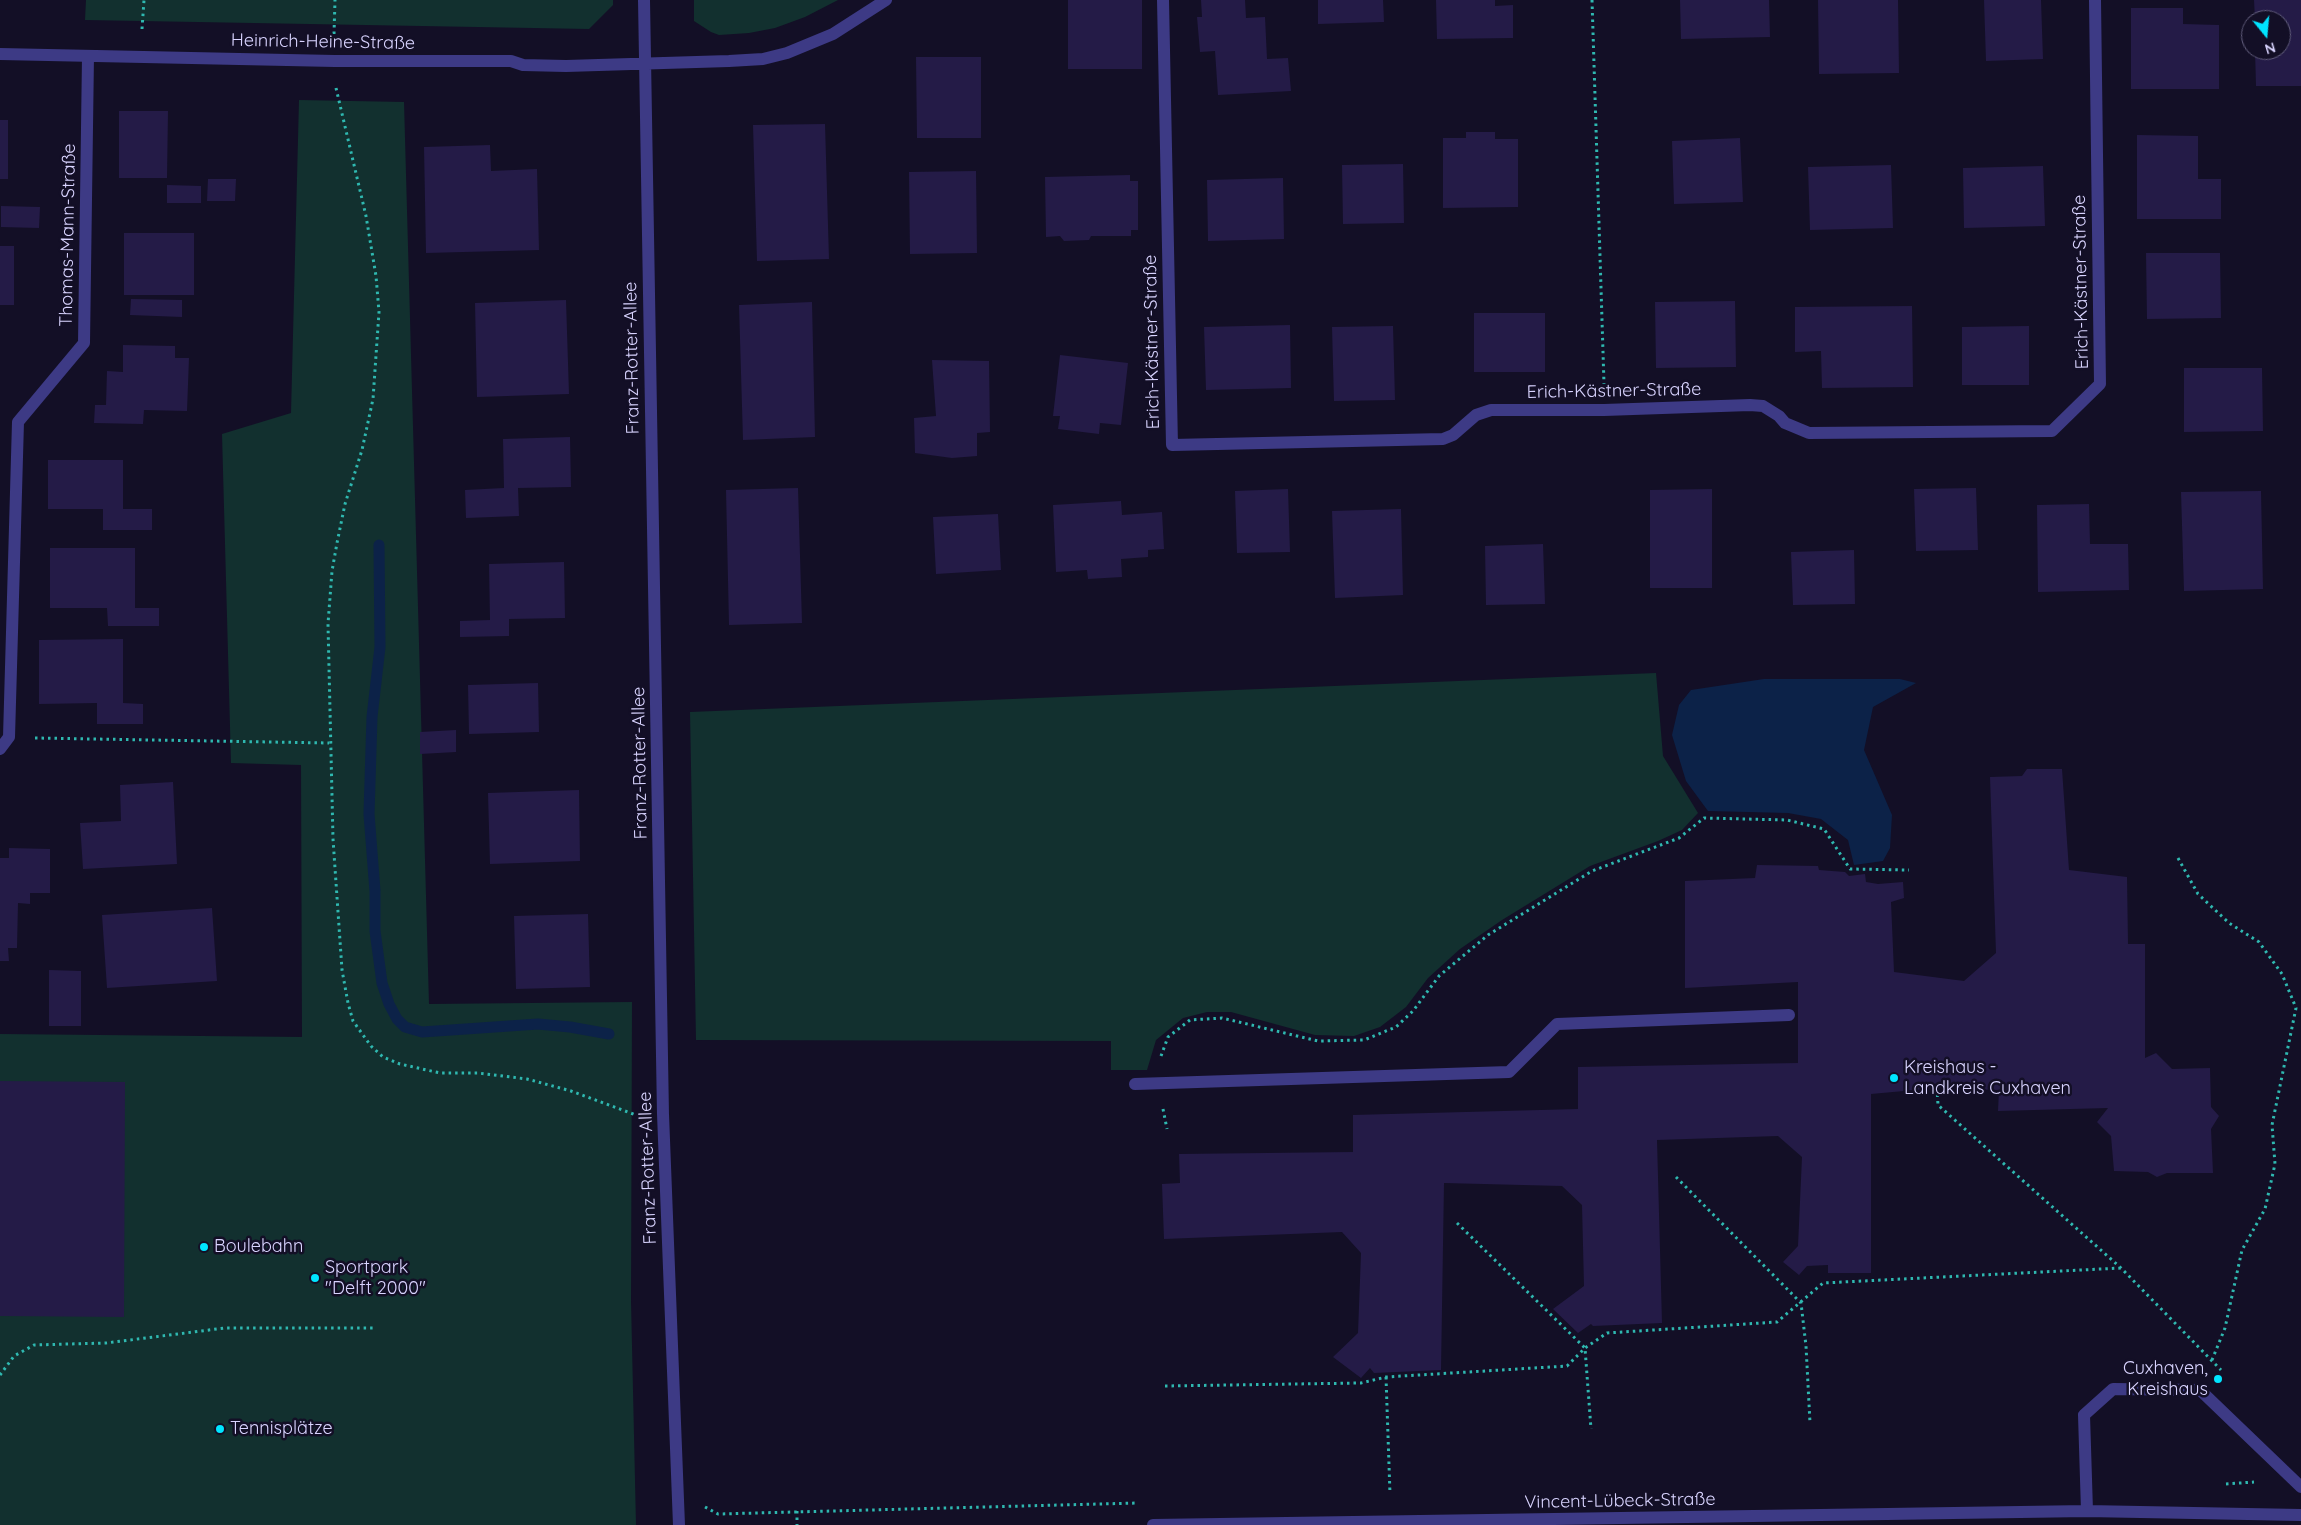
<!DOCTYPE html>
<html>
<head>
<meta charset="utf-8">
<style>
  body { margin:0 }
  #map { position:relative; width:2301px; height:1525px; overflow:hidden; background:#130f26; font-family:Quicksand,sans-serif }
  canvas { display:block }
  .north { position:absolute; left:2241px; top:10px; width:50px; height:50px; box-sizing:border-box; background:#130f26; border:1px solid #625e7d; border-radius:50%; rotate:163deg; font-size:14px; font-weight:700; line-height:20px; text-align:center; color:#d9d4ff }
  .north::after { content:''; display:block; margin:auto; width:18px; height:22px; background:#00e5ff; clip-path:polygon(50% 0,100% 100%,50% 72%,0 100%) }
</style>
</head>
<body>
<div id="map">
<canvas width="2301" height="1525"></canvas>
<div class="north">N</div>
</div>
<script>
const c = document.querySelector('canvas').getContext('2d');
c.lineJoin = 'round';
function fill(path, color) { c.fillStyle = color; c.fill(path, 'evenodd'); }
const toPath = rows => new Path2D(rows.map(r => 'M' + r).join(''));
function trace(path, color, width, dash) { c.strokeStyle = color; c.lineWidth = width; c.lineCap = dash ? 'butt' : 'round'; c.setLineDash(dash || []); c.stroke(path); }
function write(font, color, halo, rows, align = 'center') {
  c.font = font + ' Quicksand,sans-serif'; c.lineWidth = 5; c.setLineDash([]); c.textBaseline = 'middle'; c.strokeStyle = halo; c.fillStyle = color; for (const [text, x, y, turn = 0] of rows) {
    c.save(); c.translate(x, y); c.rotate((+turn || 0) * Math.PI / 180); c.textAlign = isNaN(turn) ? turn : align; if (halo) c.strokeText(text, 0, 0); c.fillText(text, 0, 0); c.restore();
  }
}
const green = toPath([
  [86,0,613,0,613,5,589,29,85,20],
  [694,0,838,0,805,17,775,28,749,33,719,35,711,32,694,21],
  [299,100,404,102,429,1004,632,1002,631,1301,636,1525,0,1525,0,1034,302,1037,301,765,231,763,222,434,291,413],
  [1656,673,1663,756,1698,813,1682,830,1658,841,1590,866,1502,920,1460,949,1428,978,1406,1007,1380,1027,1354,1036,1315,1035,1231,1012,1207,1012,1183,1018,1156,1040,1147,1070,1111,1070,1111,1041,696,1040,690,712]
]);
const water = toPath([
  [1764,679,1900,679,1916,683,1873,707,1864,750,1892,815,1890,848,1883,861,1854,865,1848,840,1821,819,1788,813,1708,811,1686,781,1672,735,1679,705,1691,690]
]);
const stream = toPath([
  [379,545,380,647,372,717,369,814,375,891,375,931,382,983,389,1004,397,1019,405,1027,422,1032,538,1024,570,1027,609,1034]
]);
const building = toPath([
  [1068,0,1142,0,1142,69,1068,69],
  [1201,0,1245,0,1246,18,1265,17,1267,59,1288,58,1291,91,1218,95,1215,51,1200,52,1197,17,1202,17],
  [1318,0,1383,0,1384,22,1318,24],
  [1436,0,1495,0,1495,6,1513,5,1513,38,1437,39],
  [1680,0,1769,0,1770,37,1681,39],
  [1818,0,1898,0,1899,73,1819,74],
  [1984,0,2041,0,2043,59,1986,61],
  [2254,0,2301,0,2301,86,2256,86,2255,50,2281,50,2281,20,2255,20],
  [2131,8,2183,8,2183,24,2219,25,2219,89,2131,89],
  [916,57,981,57,981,138,917,138],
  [119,111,168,111,167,178,119,178],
  [0,120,8,120,8,179,0,179],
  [825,124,829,259,757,261,753,125],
  [1466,132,1495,132,1495,139,1518,139,1518,207,1443,208,1443,138,1466,138],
  [2137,135,2198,136,2198,179,2221,179,2221,219,2137,219],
  [1740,138,1743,202,1674,204,1672,141],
  [490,145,491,171,537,169,539,250,426,253,424,147],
  [1403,164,1404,223,1343,224,1342,165],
  [1891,165,1893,228,1810,230,1808,167],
  [2043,166,2045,226,1964,228,1963,168],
  [976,171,977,253,910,254,909,172],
  [1130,175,1130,181,1138,181,1138,230,1131,230,1131,236,1091,236,1089,240,1064,241,1060,236,1046,237,1045,177],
  [1283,178,1284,239,1208,241,1207,180],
  [208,179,236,179,235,201,207,201],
  [167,185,201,186,201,203,167,203],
  [1,206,40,207,39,228,1,227],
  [124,233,194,233,194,295,124,295],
  [0,246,14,246,14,305,0,305],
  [2146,253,2220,253,2221,318,2147,319],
  [131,299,182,300,182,317,130,315],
  [566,300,569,394,477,397,475,303],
  [1735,301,1736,367,1656,368,1655,302],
  [812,302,815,437,743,440,739,305],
  [1912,306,1913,387,1822,388,1821,351,1795,352,1795,307],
  [1474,313,1545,313,1545,372,1474,372],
  [1290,325,1291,388,1206,390,1204,327],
  [1393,326,1395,400,1334,401,1332,327],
  [2029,326,2029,385,1962,385,1962,327],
  [123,345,175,346,175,358,189,358,187,411,144,410,143,424,94,423,95,405,106,405,107,371,123,372],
  [1060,355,1128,363,1121,425,1100,423,1099,434,1058,429,1060,416,1053,416],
  [932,360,989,361,990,432,977,433,977,456,952,458,915,453,914,418,936,416],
  [2184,368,2262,368,2263,431,2184,432],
  [570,437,571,487,518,488,519,516,466,518,465,490,504,488,503,439],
  [48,460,123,460,123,509,152,509,152,530,103,530,103,509,48,509],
  [798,488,802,623,729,625,726,490],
  [1976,488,1978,550,1916,551,1914,489],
  [1288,489,1290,552,1237,553,1235,491],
  [1712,489,1712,588,1650,588,1650,490],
  [2261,491,2263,589,2184,591,2181,492],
  [1121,501,1122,515,1162,512,1164,549,1148,550,1148,557,1121,559,1122,577,1088,579,1087,570,1056,572,1053,505],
  [2089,504,2090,544,2128,544,2129,590,2038,592,2037,505],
  [1401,509,1403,595,1335,598,1332,511],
  [998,514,1001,570,936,574,933,517],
  [1543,544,1545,604,1486,605,1485,546],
  [50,548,135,548,135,608,159,608,159,626,108,626,107,608,50,608],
  [1854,550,1855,604,1793,605,1791,552],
  [564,562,565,618,509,619,509,636,460,637,460,621,490,620,489,564],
  [123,639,123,703,143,704,143,724,97,724,97,703,39,704,39,640],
  [538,683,539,732,469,734,468,685],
  [456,730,456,752,420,754,420,732],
  [2027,769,2062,769,2069,870,2127,877,2128,944,2145,944,2145,1058,2156,1053,2172,1069,2210,1068,2211,1107,2219,1116,2211,1129,2213,1173,2167,1173,2157,1177,2148,1172,2114,1171,2111,1136,2097,1122,2108,1108,1998,1111,1999,1090,1937,1088,1871,1094,1871,1273,1828,1273,1828,1265,1807,1266,1799,1275,1783,1262,1798,1246,1802,1157,1778,1136,1657,1140,1662,1323,1593,1326,1591,1324,1578,1333,1553,1309,1584,1286,1582,1205,1562,1186,1444,1183,1441,1370,1374,1373,1370,1368,1361,1378,1333,1357,1358,1333,1361,1253,1342,1232,1164,1239,1162,1184,1180,1183,1179,1154,1353,1152,1353,1115,1578,1109,1578,1067,1798,1063,1798,982,1685,988,1685,881,1755,878,1757,865,1818,866,1819,870,1845,872,1849,876,1865,874,1866,882,1878,884,1903,882,1904,898,1891,902,1894,972,1964,981,1996,953,1990,777,2022,776],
  [173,782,177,864,83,869,80,823,121,821,120,785],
  [579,790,580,861,490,864,488,793],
  [9,848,50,849,50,893,30,893,30,904,18,903,17,948,8,948,9,961,0,961,0,858,9,858],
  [212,908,217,981,107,988,102,915],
  [588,914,590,987,516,989,514,916],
  [49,970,81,971,81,1026,49,1026],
  [0,1081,125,1082,124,1317,0,1316]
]);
const path = toPath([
  [1592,0,1604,384],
  [142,29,144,0],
  [334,34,335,0],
  [336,88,366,216,376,276,379,312,373,399,362,450,345,504,337,543,332,571,328,624,333,839,342,970,348,1003,353,1021,371,1046,383,1057,400,1064,440,1073,478,1073,527,1079,571,1091,636,1115],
  [35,738,329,743],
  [2178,858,2198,894,2229,923,2259,942,2282,974,2296,1008,2272,1125,2275,1164,2265,1209,2242,1250,2225,1328,2212,1360],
  [1161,1056,1168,1037,1190,1020,1222,1018,1318,1041,1364,1040,1396,1027,1413,1011,1439,976,1488,935,1592,871,1679,838,1704,818,1787,820,1824,829,1850,869,1909,870],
  [1937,1088,1938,1105,2121,1268,2221,1370],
  [1163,1109,1167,1129],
  [1676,1177,1801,1303,1806,1346,1810,1423],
  [1457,1223,1585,1348,1591,1429],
  [0,1375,14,1356,34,1345,106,1343,225,1328,373,1328],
  [1386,1377,1390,1494],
  [1165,1386,1361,1383,1386,1377,1567,1366,1585,1348,1607,1333,1777,1322,1823,1283,2121,1268],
  [2226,1484,2254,1482],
  [705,1507,718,1514,1137,1503],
  [797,1511,797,1525]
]);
const service = toPath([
  [1135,1084,1509,1072,1557,1024,1789,1015]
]);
const minor = toPath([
  [644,0,663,1114,679,1525],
  [1163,0,1172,445,1443,439,1453,435,1476,415,1491,410,1604,410,1750,405,1763,406,1779,416,1785,423,1809,433,2052,431,2100,384,2095,0],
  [0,54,335,61,511,61,523,65,566,66,729,61,763,59,787,53,833,34,886,0],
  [0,749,9,737,18,422,84,343,88,56],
  [2087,1511,2084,1415,2113,1389,2200,1390,2301,1487],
  [1153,1525,2087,1511,2301,1515]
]);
const markers = [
  [1894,1078,5,"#00e5ff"],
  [204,1247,5,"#00e5ff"],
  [315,1278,5,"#00e5ff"],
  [2218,1379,5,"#00e5ff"],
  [220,1429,5,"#00e5ff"]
];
const streetNames = [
  ["Heinrich-Heine-Straße",323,42,1],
  ["Thomas-Mann-Straße",68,235,-89],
  ["Erich-Kästner-Straße",2081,282,-91],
  ["Erich-Kästner-Straße",1152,342,-91],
  ["Franz-Rotter-Allee",632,358,-91],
  ["Erich-Kästner-Straße",1614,391,-1],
  ["Franz-Rotter-Allee",640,763,-91],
  ["Franz-Rotter-Allee",648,1168,-92],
  ["Vincent-Lübeck-Straße",1620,1501,-1]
];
const poiNames = [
  ["Kreishaus -",1904,1068],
  ["Landkreis Cuxhaven",1904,1089],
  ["Boulebahn",214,1247],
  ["Sportpark",325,1268],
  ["\"Delft 2000\"",325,1289],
  ["Cuxhaven,",2208,1369,"right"],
  ["Kreishaus",2208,1390,"right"],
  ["Tennisplätze",230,1429]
];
fill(green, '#12302f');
fill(water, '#0c2248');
trace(stream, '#0c2248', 11);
fill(building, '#241b47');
trace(path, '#2fb8b0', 3, [2.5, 4]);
trace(service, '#3d3a85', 12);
trace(minor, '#3d3a85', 12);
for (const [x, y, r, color] of markers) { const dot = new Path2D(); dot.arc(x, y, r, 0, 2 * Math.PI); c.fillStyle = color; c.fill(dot); trace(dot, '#130f26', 2); }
write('18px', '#d9d4ff', '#130f26', streetNames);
write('18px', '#d9d4ff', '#130f26', poiNames, 'left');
</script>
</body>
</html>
